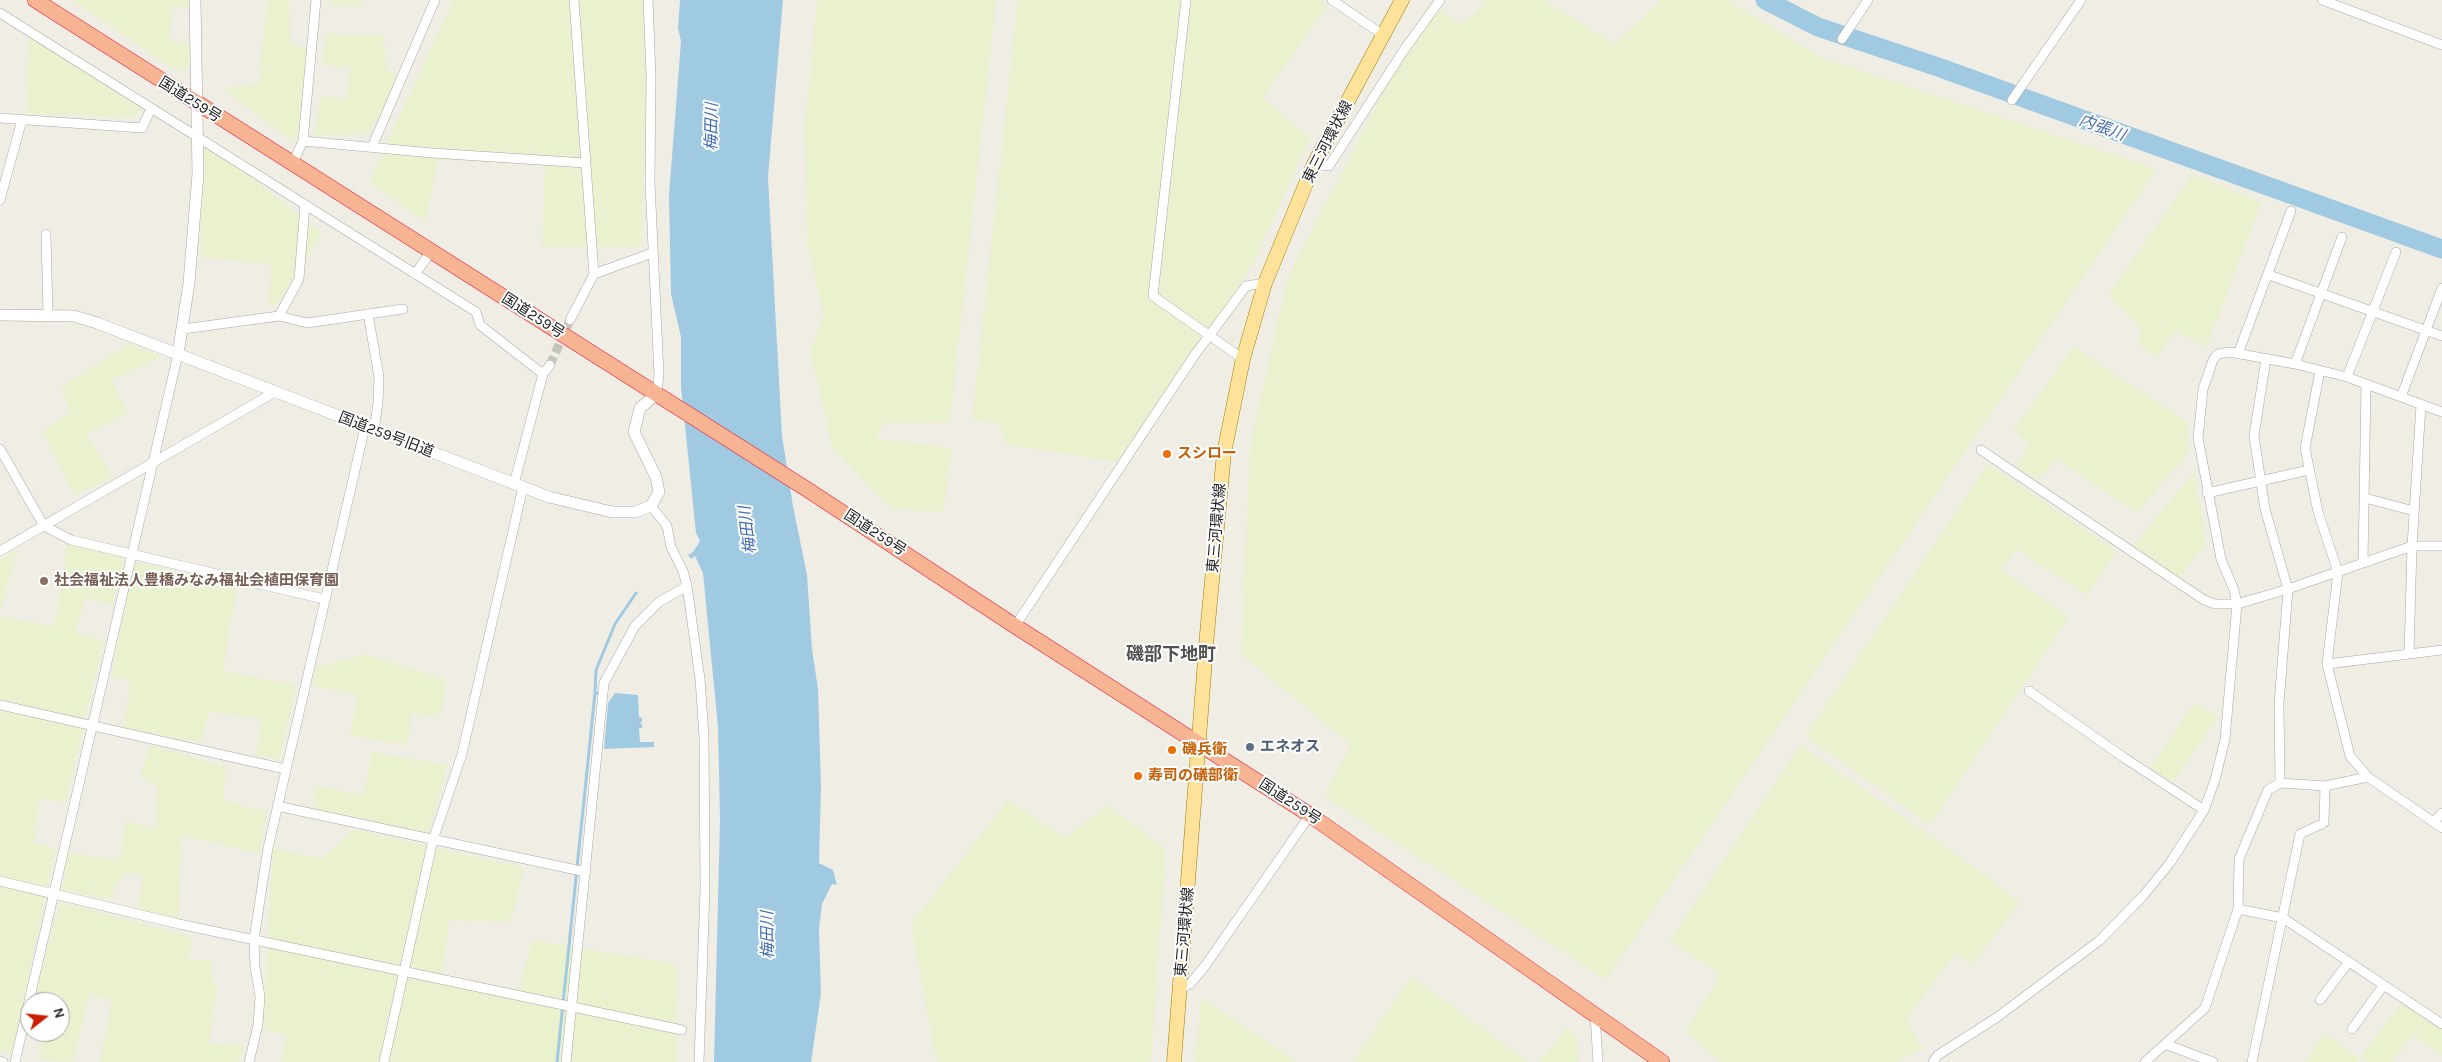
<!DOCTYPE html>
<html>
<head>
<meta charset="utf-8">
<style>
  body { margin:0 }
  #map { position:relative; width:2442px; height:1062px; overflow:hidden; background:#f0eee4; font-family:Karla,sans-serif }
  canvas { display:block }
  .north { position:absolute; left:20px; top:992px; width:50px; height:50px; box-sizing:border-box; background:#fff; border:1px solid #a5a5a5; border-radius:50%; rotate:74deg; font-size:14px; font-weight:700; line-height:20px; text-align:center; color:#1f1f1f }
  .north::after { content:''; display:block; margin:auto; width:18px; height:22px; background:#cd1d00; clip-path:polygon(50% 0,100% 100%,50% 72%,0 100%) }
</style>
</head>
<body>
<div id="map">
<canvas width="2442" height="1062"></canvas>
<div class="north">N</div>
</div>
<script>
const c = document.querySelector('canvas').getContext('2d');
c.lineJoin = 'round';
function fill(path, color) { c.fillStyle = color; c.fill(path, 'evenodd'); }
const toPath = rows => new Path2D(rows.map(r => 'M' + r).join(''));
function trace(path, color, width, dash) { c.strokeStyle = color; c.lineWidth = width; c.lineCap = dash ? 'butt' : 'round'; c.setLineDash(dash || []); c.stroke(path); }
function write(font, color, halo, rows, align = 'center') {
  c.font = font + ' Karla,"Noto Sans JP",sans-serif'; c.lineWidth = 4; c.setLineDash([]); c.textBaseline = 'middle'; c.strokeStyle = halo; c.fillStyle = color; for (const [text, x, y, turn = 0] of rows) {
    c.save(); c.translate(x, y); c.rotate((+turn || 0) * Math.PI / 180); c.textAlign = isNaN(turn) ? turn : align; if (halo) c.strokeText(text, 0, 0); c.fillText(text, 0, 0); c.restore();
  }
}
const farmland = toPath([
  [72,0,194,0,193,7,172,7,169,41,190,44,188,70,172,68],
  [267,0,289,0,291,44,308,49,308,105,294,142,223,89,259,83],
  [328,0,362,0,362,5,327,5],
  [453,0,653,0,641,247,542,247,545,164,438,160,425,222,369,182],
  [817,0,996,0,950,422,883,424,876,439,952,448,943,512,893,509,871,489,832,446,810,349,824,316,808,249,805,125],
  [1018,0,1319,0,1327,6,1263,98,1310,138,1251,268,1118,462,1005,444,997,422,972,420],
  [1482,0,1544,0,1615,44,1661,0,1727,0,1823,58,2157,169,1606,980,1324,796,1351,745,1241,654,1250,446,1288,277,1428,4,1463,24,1485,3],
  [29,34,143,105,136,117,27,114],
  [327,34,384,35,386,71,402,75,369,133,315,136,321,96,347,99,350,68,321,64],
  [202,139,322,233,276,305,269,306,271,264,201,257],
  [2193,174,2261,203,2207,347,2175,331,2157,358,2137,342,2142,330,2108,295],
  [129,344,162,357,111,380,128,413,86,434,113,477,74,495,43,431,70,412,61,387],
  [2074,347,2186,421,2189,452,2137,513,2057,459,2039,480,2017,468,2029,445,2013,430],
  [1988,464,2117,551,2087,595,2017,550,2001,569,2069,617,1930,825,1805,736],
  [2194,472,2206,543,2179,578,2134,545],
  [68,542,124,558,113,605,84,598,76,632,104,641,65,803,40,798,34,842,56,849,12,1054,0,1051,0,616,54,627],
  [16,550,0,614,0,559],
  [134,562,237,584,223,671,297,685,279,760,257,755,261,719,209,712,201,743,124,728,130,681,111,676],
  [365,654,447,680,440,717,412,714,407,745,350,735,358,696,312,685,316,668],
  [2195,702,2218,717,2173,783,2150,768],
  [150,745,225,767,224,801,266,811,260,854,181,835,178,920,138,911,143,875,123,873,110,899,62,890,68,853,119,860,126,820,156,829,158,787,140,776],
  [1800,745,1958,855,2020,902,1972,965,1955,954,1907,1019,1923,1049,1896,1062,1722,1062,1685,1032,1721,974,1669,941],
  [372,752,447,765,429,834,313,810,315,786,364,795],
  [1008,800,1066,838,1107,805,1166,849,1151,1062,938,1062,935,1055,911,924],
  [353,829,524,868,511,922,449,920,443,975,518,993,532,940,676,964,677,1062,281,1062,286,1035,263,1028,273,848,322,859],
  [61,902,192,937,189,959,212,961,212,981,217,988,209,1043,245,1046,239,1062,100,1062,112,1000,90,994,72,1062,39,1059,43,1032,60,1032,60,1002,31,1002],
  [1411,976,1529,1062,1353,1062],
  [1201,998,1298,1062,1195,1062],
  [2403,1002,2426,1017,2392,1062,2368,1062,2360,1057],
  [2427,1017,2442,1027,2442,1055,2413,1036],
  [1567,1028,1576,1036,1578,1062,1539,1062],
  [2324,1034,2359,1058,2356,1062,2305,1062]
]);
const water = toPath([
  [680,0,783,0,768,177,782,436,793,506,807,575,812,649,818,689,821,786,819,863,833,870,837,885,832,884,822,904,819,929,821,994,811,1062,714,1062,720,819,718,727,703,573,695,556,691,559,688,555,693,552,700,541,696,533,681,387,681,337,671,294,669,195,681,41,678,28],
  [615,693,638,695,639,717,642,718,642,722,639,723,642,724,642,728,639,728,640,742,654,742,654,747,604,749,608,703]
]);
const stream = toPath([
  [595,693,596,670,615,624,636,593],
  [557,1062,595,693,597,693]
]);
const river = toPath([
  [1765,0,1818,27,1938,67,2442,249]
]);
const minorTunnel = toPath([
  [550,365,570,320]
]);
const minor = toPath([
  [648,0,651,76,650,183,659,375,657,394],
  [1186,0,1153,296,1243,359],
  [1332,0,1383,35],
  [2322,0,2442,45],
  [0,13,476,312,480,325,543,374],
  [1842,39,1868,0],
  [2012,100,2081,0],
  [0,118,142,128,151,109],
  [303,141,432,153,586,163],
  [372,147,435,0],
  [1314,164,1329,166,1404,50,1440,0],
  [292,165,303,141,316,0],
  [0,200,22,120],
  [46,234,48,315],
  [415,274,431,252],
  [594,274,652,253],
  [2269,275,2442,336],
  [368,314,379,377,378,403,374,430],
  [279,316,307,323,403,309],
  [570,320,594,274,574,0],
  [183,329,279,316,299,279,305,205],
  [2238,354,2291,211],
  [2266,359,2254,436,2265,509,2288,589,2279,704,2280,783],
  [2295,364,2342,237],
  [2320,371,2305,448,2318,512,2338,572,2327,664,2350,756,2368,777,2442,828],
  [2347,377,2396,252],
  [2401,397,2442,288],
  [0,449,44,526,71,540,324,599],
  [1981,450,2204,600,2215,604,2237,604,2288,589,2412,546,2442,546],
  [514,484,543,374,550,365],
  [2207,493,2309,470],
  [2365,498,2414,511],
  [651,506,667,526,671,547,683,571,687,586,700,679,704,737,705,889,699,1062],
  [0,551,275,392],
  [2363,563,2366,384],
  [1015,626,1194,356,1246,286,1265,283],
  [2409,654,2412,546,2421,405],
  [2327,664,2442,650],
  [2029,691,2123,757,2204,810],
  [0,705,285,769],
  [277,806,586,872],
  [2434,822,2442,813],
  [0,881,179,924,682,1030],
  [2238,909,2283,918,2442,1024],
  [1180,989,1190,984,1205,966,1310,815],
  [2320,1000,2348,963],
  [1595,1015,1598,1062],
  [2352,1029,2383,986],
  [2165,1044,2213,1062],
  [0,1061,3,1062],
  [15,1062,178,354],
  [249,1062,258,1025,260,996,255,967,254,939,268,848,365,427],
  [384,1062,433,840,462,754,523,487],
  [566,1062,604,683,635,626,659,602,687,586],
  [1933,1062,1938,1055,1996,1018,2099,941,2143,896,2170,863,2204,810,2215,780,2225,739,2237,604,2234,590,2221,559,2198,438,2203,389,2213,360,2218,354,2230,352,2295,364,2347,377,2442,412],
  [2145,1062,2205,1008,2238,909,2239,859,2268,790,2280,783,2325,786,2368,777],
  [2252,1062,2300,834,2324,823,2325,786]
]);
const tertiary = toPath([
  [0,315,74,316,97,323,549,497,612,512,635,512,651,506,659,492,656,477,634,432,640,408,657,394],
  [178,354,189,283,198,174,195,0]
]);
const primary = toPath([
  [1174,1062,1207,634,1224,453,1243,359,1265,283,1314,164,1402,0]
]);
const trunk = toPath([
  [35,0,808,490,1015,626,1310,815,1662,1062]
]);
const markers = [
  [1167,454,5,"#e8710a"],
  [44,581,5,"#8d6e63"],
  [1250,747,5,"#5c6f8a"],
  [1172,750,5,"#e8710a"],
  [1138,776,5,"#e8710a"]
];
const streetNames = [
  ["国道259号",190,100,32],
  ["東三河環状線",1328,142,-63],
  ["国道259号",533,316,32],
  ["国道259号旧道",386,435,21],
  ["東三河環状線",1217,528,-85],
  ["国道259号",875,533,33],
  ["国道259号",1290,802,33],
  ["東三河環状線",1185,932,-85]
];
const foodNames = [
  ["スシロー",1177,454],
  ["磯兵衛",1182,750],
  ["寿司の礒部衛",1148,776]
];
const educationNames = [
  ["社会福祉法人豊橋みなみ福祉会植田保育園",54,581]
];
const serviceNames = [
  ["エネオス",1260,747]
];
const waterNames = [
  ["梅田川",712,127,-89],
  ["内張川",2102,128,20],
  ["梅田川",748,530,-97],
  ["梅田川",768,935,-91]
];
const quarterNames = [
  ["磯部下地町",1171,655]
];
fill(farmland, '#e9f1ce');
fill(water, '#a0cae2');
trace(stream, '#a0cae2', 3);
trace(river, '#a0cae2', 19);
trace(minorTunnel, '#c6c5bd', 9, [9, 4.5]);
trace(minor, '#a6a6a6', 10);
trace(tertiary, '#a6a6a6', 12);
trace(primary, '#997c00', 15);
trace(trunk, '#ea1540', 16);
trace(minor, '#fff', 9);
trace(tertiary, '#fff', 11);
trace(primary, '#ffe29a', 14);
trace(trunk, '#f6b492', 15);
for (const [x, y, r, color] of markers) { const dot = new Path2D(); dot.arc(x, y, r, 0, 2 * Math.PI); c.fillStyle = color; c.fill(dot); trace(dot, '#fff', 2); }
write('15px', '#1f1f1f', '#fff', streetNames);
write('bold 15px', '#c56008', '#fff', foodNames, 'left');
write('bold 15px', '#785e54', '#fff', educationNames, 'left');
write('bold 15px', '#4e5e75', '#fff', serviceNames, 'left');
write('italic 16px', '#426cb7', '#fff', waterNames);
write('bold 18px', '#525252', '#fff', quarterNames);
</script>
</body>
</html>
